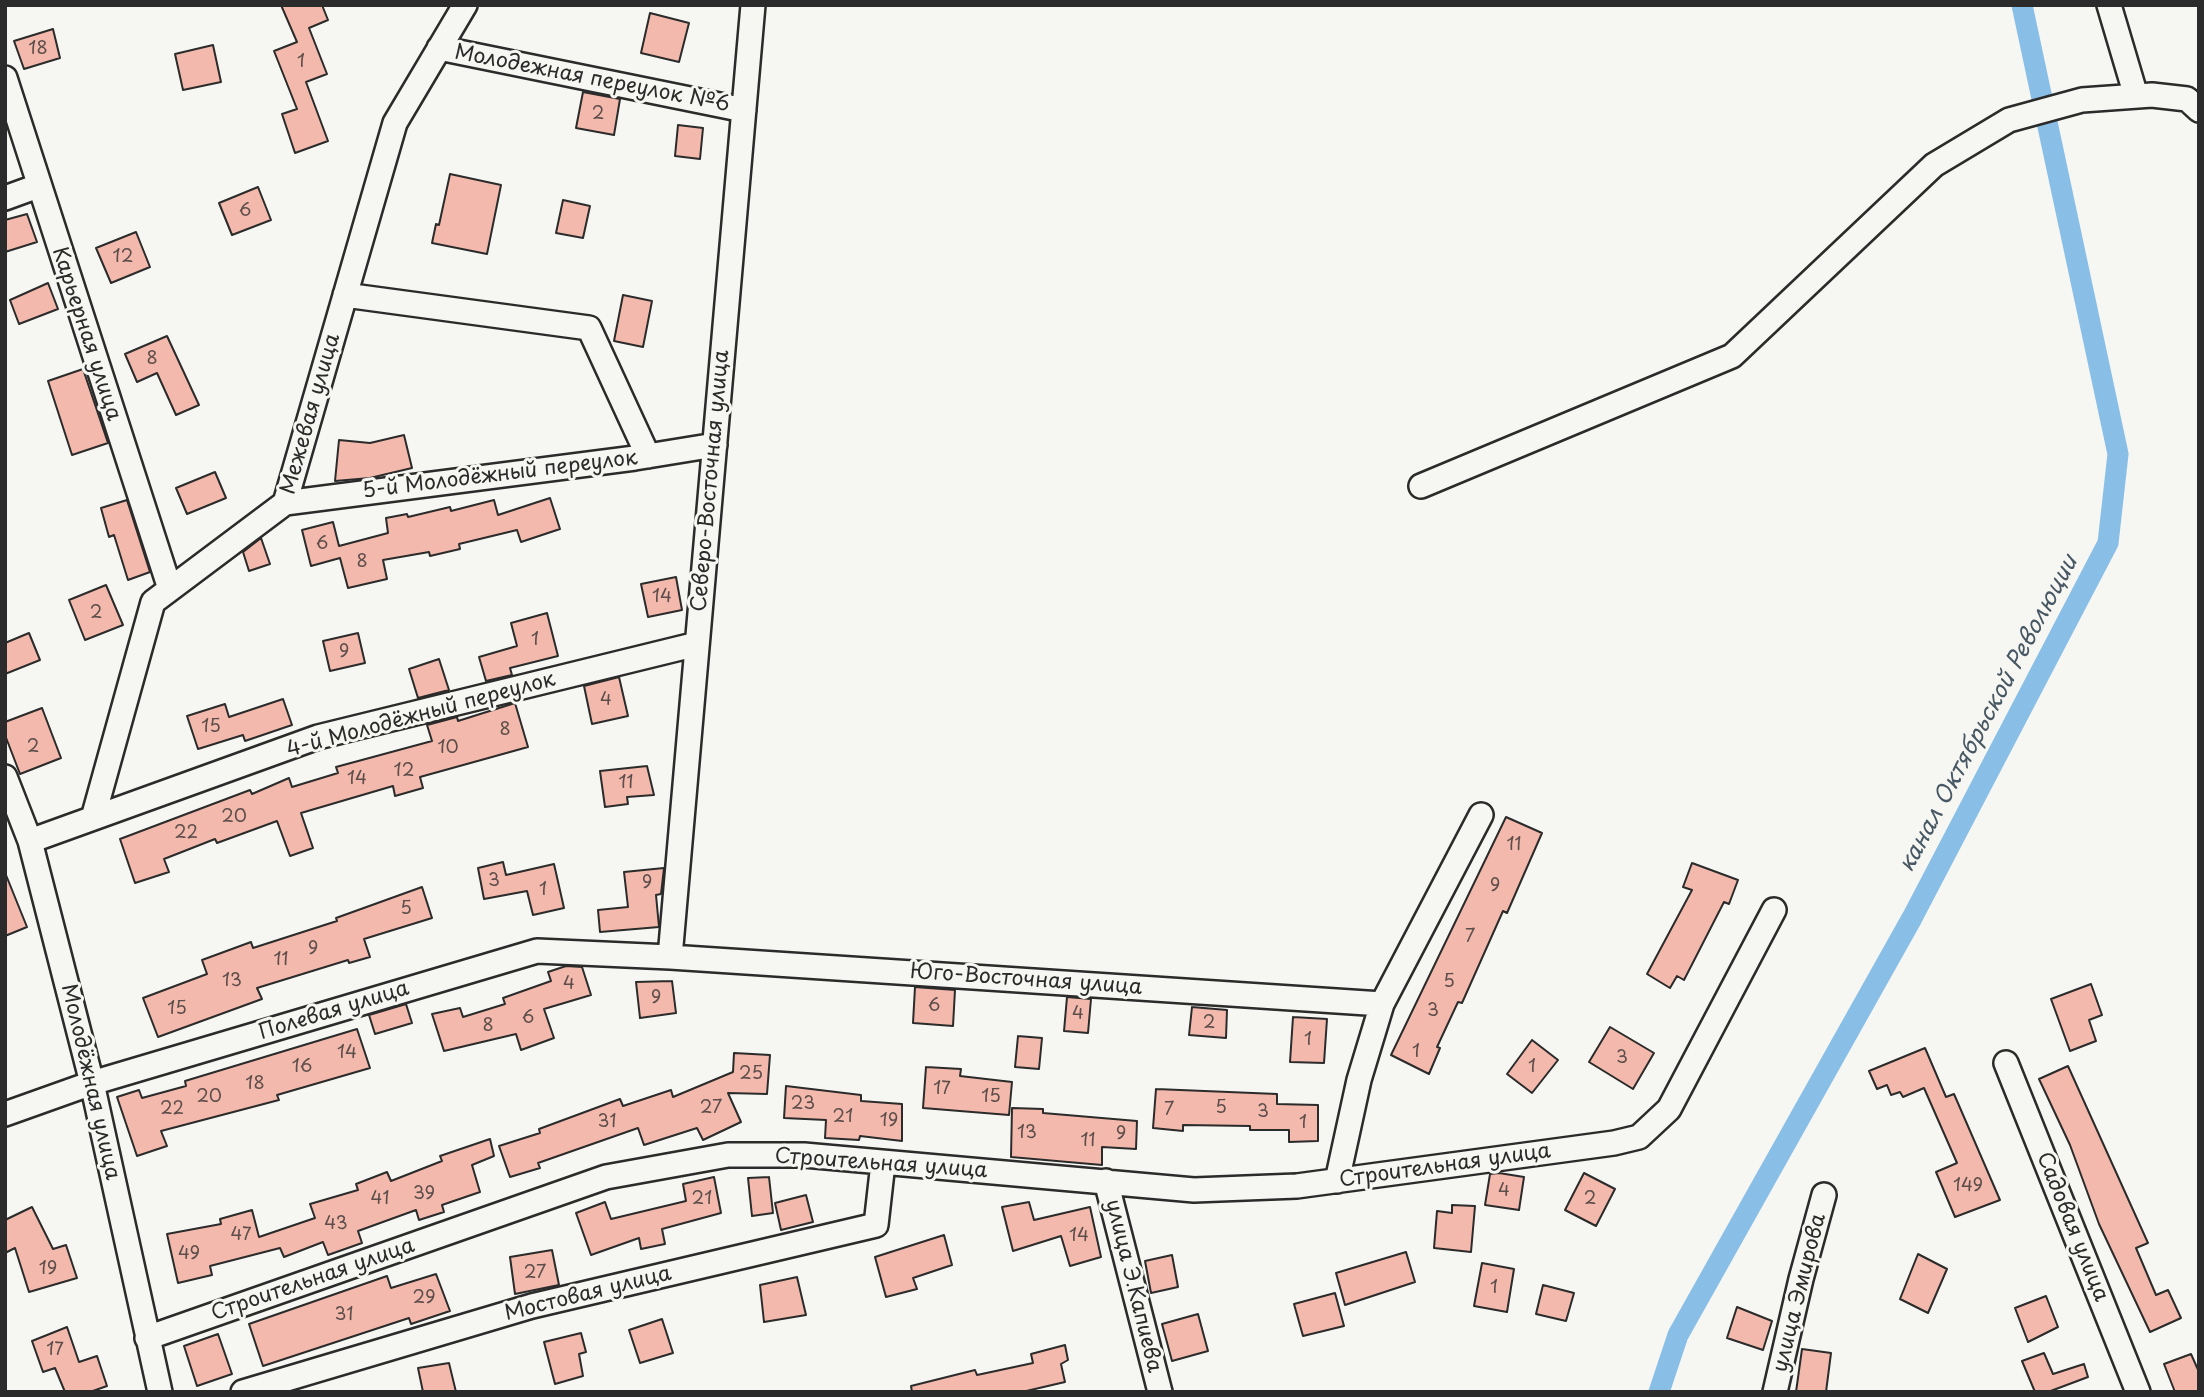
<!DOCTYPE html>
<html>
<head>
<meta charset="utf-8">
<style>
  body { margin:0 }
  #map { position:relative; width:2204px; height:1397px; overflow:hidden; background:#f6f6f2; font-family:"Playpen Sans",sans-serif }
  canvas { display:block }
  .frame { position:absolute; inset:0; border:7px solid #2b2b2b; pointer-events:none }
</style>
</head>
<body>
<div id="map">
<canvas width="2204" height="1397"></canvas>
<div class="frame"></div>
</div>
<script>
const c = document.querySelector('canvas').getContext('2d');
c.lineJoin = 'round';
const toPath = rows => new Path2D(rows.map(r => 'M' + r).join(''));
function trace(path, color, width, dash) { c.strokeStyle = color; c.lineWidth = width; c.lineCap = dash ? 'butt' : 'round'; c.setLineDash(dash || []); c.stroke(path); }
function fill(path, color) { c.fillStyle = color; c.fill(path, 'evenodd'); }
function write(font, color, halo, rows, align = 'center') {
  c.font = font + ' "Playpen Sans",sans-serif'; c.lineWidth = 6; c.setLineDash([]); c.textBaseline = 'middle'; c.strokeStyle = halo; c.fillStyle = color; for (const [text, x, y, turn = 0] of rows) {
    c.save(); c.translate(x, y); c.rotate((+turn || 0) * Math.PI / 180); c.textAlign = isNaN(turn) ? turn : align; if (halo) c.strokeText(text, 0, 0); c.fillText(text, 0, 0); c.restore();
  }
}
const canal = toPath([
  [1659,1392,1678,1335,1912,918,2108,543,2118,454,2022,5]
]);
const building = toPath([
  [281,5,322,5,328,20,309,28,327,74,306,82,328,141,295,153,282,114,297,109,274,51,297,42,281,5],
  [650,13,689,23,679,62,641,53,650,13],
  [53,29,60,58,24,69,14,41,53,29],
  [213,45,221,82,183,90,175,54,213,45],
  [583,92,620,99,614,135,576,128,583,92],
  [678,125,703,128,700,159,675,156,678,125],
  [450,174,501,185,487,254,432,243,436,224,439,225,450,174],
  [258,187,271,220,232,235,219,203,258,187],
  [563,200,590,206,583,238,556,233,563,200],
  [27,214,37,242,5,252,5,220,27,214],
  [136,232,150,267,111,283,96,248,136,232],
  [48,283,58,309,19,324,10,300,48,283],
  [623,295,652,301,643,347,614,341,623,295],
  [167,336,199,405,176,415,157,373,137,382,125,354,167,336],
  [83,369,108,443,72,455,48,381,83,369],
  [404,435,412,468,370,478,335,481,339,440,370,443,404,435],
  [215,472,226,498,187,514,176,488,215,472],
  [550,498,560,529,521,542,517,530,459,544,460,549,430,556,429,552,383,560,387,579,348,588,340,558,311,566,302,530,333,522,339,546,388,533,386,518,407,514,408,517,450,507,451,511,494,500,498,515,550,498],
  [127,500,150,572,128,580,114,535,109,537,101,508,127,500],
  [261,538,270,564,249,571,243,552,261,538],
  [676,577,682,610,648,617,641,584,676,577],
  [106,585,123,625,85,640,69,600,106,585],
  [547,613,558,656,510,668,512,675,486,681,479,657,517,646,511,623,547,613],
  [29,633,40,660,5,674,5,643,29,633],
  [358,633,365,663,330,671,323,641,358,633],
  [439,659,449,690,418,698,409,669,439,659],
  [619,677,628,716,592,724,584,686,619,677],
  [283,699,292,725,245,741,243,735,198,749,187,716,225,704,229,717,283,699],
  [515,703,528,747,420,777,423,788,395,796,393,786,301,813,313,848,290,856,277,821,217,843,215,839,164,859,169,872,135,883,120,839,250,790,252,794,289,778,292,787,338,773,336,767,432,741,427,725,457,717,458,721,515,703],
  [42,708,61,758,20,774,5,735,5,722,42,708],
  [647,766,654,795,627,797,628,804,605,807,600,771,647,766],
  [1506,817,1542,833,1507,913,1503,911,1462,1003,1458,1002,1437,1047,1440,1048,1429,1074,1391,1055,1506,817],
  [503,862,506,875,554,864,564,908,533,915,527,891,484,899,478,868,503,862],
  [1692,863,1738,880,1729,904,1724,902,1684,980,1677,976,1670,988,1647,974,1692,890,1683,887,1692,863],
  [664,868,661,894,656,895,659,927,600,932,598,910,628,907,624,872,664,868],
  [6,875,27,927,5,936,5,876,6,875],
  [422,887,432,918,364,939,370,957,349,963,348,960,257,988,262,999,158,1037,143,998,207,974,202,960,251,942,253,948,337,921,336,918,422,887],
  [566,966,582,967,591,995,544,1009,554,1038,521,1050,516,1034,444,1051,432,1014,460,1008,463,1017,505,1004,503,998,551,981,548,972,566,966],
  [672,981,676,1013,640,1018,636,982,672,981],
  [2091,984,2102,1015,2089,1020,2096,1041,2070,1051,2051,999,2091,984],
  [915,987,955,990,953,1026,913,1023,915,987],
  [1067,997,1091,999,1088,1033,1064,1031,1067,997],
  [406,1004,412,1023,375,1034,369,1015,406,1004],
  [1192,1007,1227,1010,1226,1038,1189,1035,1192,1007],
  [1293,1017,1327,1019,1324,1063,1290,1062,1293,1017],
  [1610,1027,1654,1053,1633,1089,1589,1062,1610,1027],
  [357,1029,370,1068,277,1095,279,1100,161,1131,167,1146,137,1156,117,1097,139,1090,142,1098,186,1086,185,1081,357,1029],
  [1018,1036,1042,1038,1039,1069,1015,1067,1018,1036],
  [1532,1040,1558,1060,1532,1093,1507,1074,1532,1040],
  [1925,1048,1946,1097,1954,1094,2000,1200,1955,1217,1936,1172,1957,1163,1924,1088,1903,1097,1900,1092,1891,1095,1887,1085,1877,1089,1869,1071,1925,1048],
  [734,1053,770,1055,767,1094,728,1093,741,1122,703,1140,697,1128,644,1145,638,1128,538,1163,540,1168,510,1177,499,1146,540,1133,539,1129,620,1099,623,1106,671,1090,673,1097,733,1072,734,1053],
  [2068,1066,2148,1243,2136,1248,2156,1295,2168,1290,2181,1318,2150,1332,2099,1224,2070,1145,2039,1079,2068,1066],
  [926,1067,961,1069,960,1076,1012,1082,1009,1115,923,1108,926,1067],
  [786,1086,861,1095,861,1101,902,1104,902,1141,860,1136,859,1140,825,1138,826,1120,784,1118,786,1086],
  [1156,1089,1277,1094,1277,1104,1318,1105,1318,1141,1289,1142,1289,1130,1250,1130,1250,1126,1183,1125,1183,1131,1153,1128,1156,1089],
  [1012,1108,1043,1109,1043,1113,1137,1121,1136,1149,1102,1147,1102,1165,1011,1157,1012,1108],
  [490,1139,494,1156,472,1165,480,1192,442,1205,444,1212,419,1220,416,1210,358,1231,362,1243,328,1255,323,1242,284,1257,280,1248,210,1266,212,1275,178,1283,167,1234,221,1224,220,1219,252,1210,259,1237,315,1218,310,1204,358,1190,356,1184,387,1172,391,1181,442,1161,440,1156,490,1139],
  [1499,1173,1524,1177,1519,1210,1485,1205,1490,1174,1499,1173],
  [1584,1173,1615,1189,1596,1226,1565,1210,1584,1173],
  [714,1177,721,1213,662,1229,665,1244,641,1249,639,1238,591,1255,576,1213,605,1202,611,1219,686,1201,683,1184,714,1177],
  [769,1177,773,1213,752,1216,748,1178,769,1177],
  [806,1195,813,1222,781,1230,775,1203,806,1195],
  [1029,1202,1034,1220,1090,1207,1101,1257,1070,1266,1061,1236,1013,1251,1002,1207,1029,1202],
  [1452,1205,1475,1206,1471,1252,1434,1248,1437,1211,1452,1213,1452,1205],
  [32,1207,53,1249,66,1245,77,1278,29,1292,15,1248,5,1253,5,1220,32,1207],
  [944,1235,952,1265,913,1278,917,1289,886,1297,875,1257,944,1235],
  [552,1250,559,1285,515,1294,510,1257,552,1250],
  [1406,1252,1415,1282,1345,1305,1336,1273,1406,1252],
  [1918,1254,1947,1269,1928,1313,1900,1299,1918,1254],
  [1172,1255,1178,1287,1151,1293,1145,1261,1172,1255],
  [1482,1263,1514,1269,1507,1312,1474,1306,1482,1263],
  [436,1274,450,1311,411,1324,409,1318,263,1366,249,1324,387,1276,391,1288,436,1274],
  [797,1277,806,1315,764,1322,760,1285,797,1277],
  [1543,1285,1574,1293,1566,1321,1536,1314,1543,1285],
  [1335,1293,1344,1326,1303,1336,1294,1304,1335,1293],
  [2046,1296,2058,1327,2028,1342,2015,1308,2046,1296],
  [1737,1307,1772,1321,1763,1350,1727,1338,1737,1307],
  [1198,1314,1208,1351,1172,1361,1162,1324,1198,1314],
  [662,1319,673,1353,640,1363,629,1330,662,1319],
  [67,1327,79,1362,97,1356,107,1386,90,1392,65,1392,55,1368,43,1372,32,1341,67,1327],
  [581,1333,586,1352,579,1354,583,1376,555,1384,544,1342,581,1333],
  [218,1334,232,1374,197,1386,184,1346,218,1334],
  [1065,1345,1068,1360,1061,1364,1065,1382,1022,1392,912,1392,911,1386,975,1370,977,1375,1033,1363,1031,1354,1065,1345],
  [1802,1349,1831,1353,1826,1392,1796,1392,1802,1349],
  [2044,1353,2053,1374,2084,1364,2088,1377,2048,1392,2035,1392,2022,1361,2044,1353],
  [2191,1354,2199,1372,2199,1392,2175,1392,2164,1364,2191,1354],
  [449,1363,456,1392,423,1392,418,1368,449,1363]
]);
const minor = toPath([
  [2109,5,2136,96],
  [439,48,744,110],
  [5,78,170,589],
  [5,198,38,186],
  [345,295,589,328,648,456],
  [1421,486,1732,356,1934,165,2009,120,2082,100,2152,95,2187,99,2199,110],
  [285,503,635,458,715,445],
  [5,777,30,841,92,1083,160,1392],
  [93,818,153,602,285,503,395,123,465,5],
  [30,841,318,737,697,644],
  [670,957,753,5],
  [2006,1063,2138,1392],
  [5,1114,92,1083,537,951,670,957,1382,1004],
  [1106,1181,1160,1392],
  [1337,1181,1359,1080,1382,1004,1481,815],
  [147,1338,606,1177,728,1155,804,1155,1194,1190,1297,1186,1614,1143,1639,1137,1669,1109,1774,910],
  [243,1392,532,1306,876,1225,883,1163],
  [1775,1392,1801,1279,1824,1195]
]);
const numberNames = [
  ["18",38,49],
  ["1",301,62],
  ["2",598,114],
  ["6",245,211],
  ["12",123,257],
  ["8",152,359],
  ["6",322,544],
  ["8",362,562],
  ["14",662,597],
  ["2",96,613],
  ["1",535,640],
  ["9",344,652],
  ["4",606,700],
  ["15",211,727],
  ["8",505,730],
  ["2",33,747],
  ["10",448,748],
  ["12",404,771],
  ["14",357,779],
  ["11",626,783],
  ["20",234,817],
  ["22",186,833],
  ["11",1514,845],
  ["3",494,881],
  ["9",647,883],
  ["9",1495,886],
  ["1",543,890],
  ["5",406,909],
  ["7",1470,937],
  ["9",313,949],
  ["11",281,960],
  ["13",232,981],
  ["5",1449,982],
  ["4",569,984],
  ["9",656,998],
  ["6",934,1006],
  ["15",177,1009],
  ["3",1433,1011],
  ["4",1078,1014],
  ["6",528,1018],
  ["2",1209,1023],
  ["8",488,1026],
  ["1",1308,1040],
  ["1",1416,1052],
  ["14",347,1053],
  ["3",1622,1058],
  ["16",302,1067],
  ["1",1532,1067],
  ["25",751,1074],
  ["18",255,1084],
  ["17",942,1089],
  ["20",209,1097],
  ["15",991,1097],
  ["23",803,1104],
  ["27",711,1108],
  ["5",1221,1108],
  ["22",172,1109],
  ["7",1169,1110],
  ["3",1263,1112],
  ["21",843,1117],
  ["19",889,1121],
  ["31",607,1122],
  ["1",1303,1123],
  ["13",1027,1133],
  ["9",1121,1134],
  ["11",1088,1141],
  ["149",1968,1186],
  ["4",1504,1191],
  ["39",424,1194],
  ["41",380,1199],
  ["21",702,1199],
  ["2",1590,1199],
  ["43",336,1224],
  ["47",241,1235],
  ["14",1079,1236],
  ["49",189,1254],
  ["19",48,1269],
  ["27",535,1273],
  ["1",1494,1288],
  ["29",424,1298],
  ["31",344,1315],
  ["17",55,1350]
];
const streetNames = [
  ["Молодежная переулок №6",592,79,11],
  ["Карьерная улица",86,334,72],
  ["Межевая улица",311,414,-74],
  ["5-й Молодёжный переулок",500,475,-7],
  ["Северо-Восточная улица",711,481,-85],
  ["4-й Молодёжный переулок",421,715,-15],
  ["Юго-Восточная улица",1026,980,4],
  ["Полевая улица",334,1011,-17],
  ["Молодёжная улица",90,1082,77],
  ["Строительная улица",881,1164,4],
  ["Строительная улица",1445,1166,-8],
  ["Садовая улица",2072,1227,68],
  ["Строительная улица",313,1280,-19],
  ["улица Э.Капиева",1133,1286,76],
  ["улица Эмирова",1800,1293,-76],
  ["Мостовая улица",588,1294,-14]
];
const waterNames = [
  ["канал Октябрьской Революции",1989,714,-62]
];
trace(canal, '#89bfe7', 21);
fill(building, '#f3b9ac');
trace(building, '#2b2b2b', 2);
trace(minor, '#2b2b2b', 28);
trace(minor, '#f6f6f2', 23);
write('18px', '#5d4e4b', null, numberNames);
write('21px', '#2b2b2b', '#f6f6f2', streetNames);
write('italic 23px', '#475763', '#f6f6f2', waterNames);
</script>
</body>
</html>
